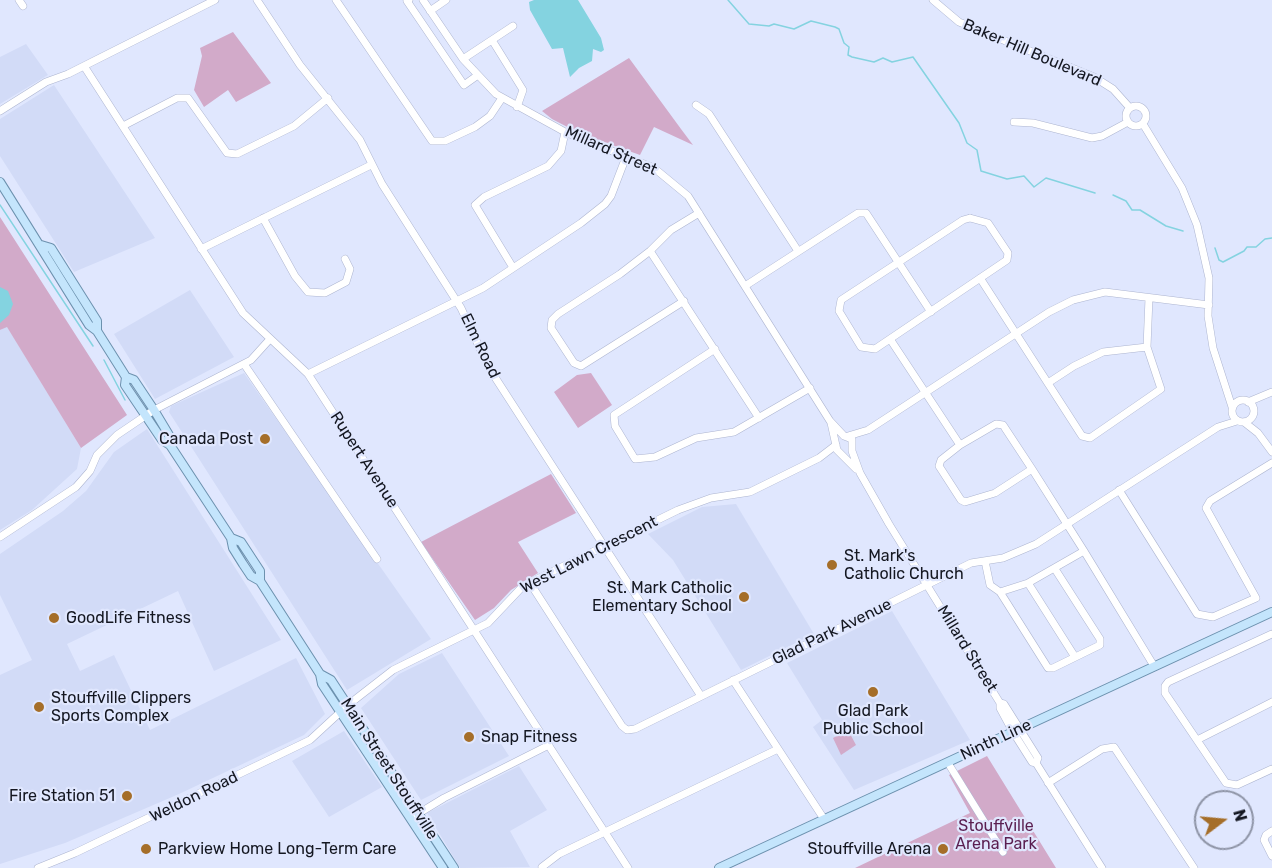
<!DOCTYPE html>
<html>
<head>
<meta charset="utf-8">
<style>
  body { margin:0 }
  #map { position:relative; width:1272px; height:868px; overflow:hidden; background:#e0e7fe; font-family:Rubik,sans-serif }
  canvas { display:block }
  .north { position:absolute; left:1194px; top:790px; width:60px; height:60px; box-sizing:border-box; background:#e0e7fe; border:2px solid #8e94a6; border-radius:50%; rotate:74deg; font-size:16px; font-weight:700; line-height:24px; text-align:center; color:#141721 }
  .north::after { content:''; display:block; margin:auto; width:21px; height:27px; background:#a56e29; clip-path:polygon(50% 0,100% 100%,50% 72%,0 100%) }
</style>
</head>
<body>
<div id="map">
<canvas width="1272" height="868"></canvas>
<div class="north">N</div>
</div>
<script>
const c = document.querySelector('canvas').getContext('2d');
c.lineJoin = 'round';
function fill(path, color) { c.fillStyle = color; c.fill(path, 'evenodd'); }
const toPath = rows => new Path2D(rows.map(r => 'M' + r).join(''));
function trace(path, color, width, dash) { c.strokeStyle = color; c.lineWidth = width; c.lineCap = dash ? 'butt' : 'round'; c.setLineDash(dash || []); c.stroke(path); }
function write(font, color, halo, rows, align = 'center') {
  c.font = font + ' Rubik,sans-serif'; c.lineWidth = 4.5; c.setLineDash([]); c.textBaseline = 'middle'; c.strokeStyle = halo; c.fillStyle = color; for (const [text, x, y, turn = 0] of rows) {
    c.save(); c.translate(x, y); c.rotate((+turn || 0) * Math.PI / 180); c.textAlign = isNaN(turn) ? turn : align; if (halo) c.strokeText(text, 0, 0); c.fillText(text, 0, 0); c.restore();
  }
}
const built = toPath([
  [26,44,48,75,0,104,0,57],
  [54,85,155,238,74,272,0,156,0,119],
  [190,290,234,357,155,399,114,334],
  [7,326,81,448,77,469,32,510,0,530,0,330],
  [244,373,431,639,347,690,169,412,171,406],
  [147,429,281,640,214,671,178,591,67,644,80,671,114,655,150,730,296,658,325,714,304,735,179,794,65,843,0,864,0,675,32,660,0,595,0,554,63,511,86,491,114,452],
  [736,504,814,634,741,670,673,560,648,534,702,507],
  [892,611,970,740,854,790,813,727,822,720,787,663],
  [442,653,509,756,421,800,361,708,399,674],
  [344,731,382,787,329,817,292,761],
  [519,766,547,810,510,831,530,867,460,868,427,813]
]);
const green = toPath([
  [233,32,271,83,236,102,228,90,204,107,194,90,202,56,200,48],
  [629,58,681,129,693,145,654,127,640,155,579,133,552,119,542,111],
  [0,217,127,415,81,448,7,327,0,330],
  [591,373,612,405,578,428,554,392,577,375],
  [551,474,576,513,518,542,538,573,511,590,494,608,475,620,421,542],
  [848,730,856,745,841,755,833,738],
  [987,756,1056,868,855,868,970,813,949,775]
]);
const water = toPath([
  [534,0,578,0,601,38,604,50,601,52,593,49,592,61,579,68,570,77,563,48,552,49,530,10,529,2],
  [0,287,8,291,13,304,9,315,0,323]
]);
const stream = toPath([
  [728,0,749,24,769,26,774,24,794,29,811,21,835,27,839,29,844,43,849,47,848,55,852,57,874,62,883,58,892,62,913,57,959,123,967,143,977,150,981,171,1007,179,1024,176,1034,187,1046,178,1095,193],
  [1113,195,1126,201,1132,210,1140,210,1166,226,1183,231],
  [0,205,93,346],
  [1215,248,1219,260,1223,262,1244,251,1247,247,1256,247,1265,239,1272,238],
  [104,360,125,400]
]);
const minor = toPath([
  [19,0,23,6],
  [257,0,300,65,360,140,382,184,461,308,489,368,701,696],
  [336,0,432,141,445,141,475,127,490,116,502,98],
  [409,0,407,1,464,85,478,75],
  [423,0,463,59,496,94,565,132,654,168,688,196,830,421,844,436,852,439,852,451,860,473,889,524,1000,703,1000,708,1013,732,1032,762,1036,763,1102,868],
  [933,0,959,22,1094,77,1113,89,1130,108],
  [430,11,446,0],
  [492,40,523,90,517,107],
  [463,59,513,26],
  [84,66,243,313,308,374,628,868],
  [696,105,709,114,798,251],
  '1126 116a10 10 0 1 1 20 0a10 10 0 1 1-20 0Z',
  [0,111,46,82,68,74,215,0],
  [1014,122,1033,123,1092,138,1102,136,1128,122],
  [1143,124,1182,188,1197,225,1209,278,1208,316,1213,348,1232,407],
  [123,126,177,98,188,98,227,153,237,154,294,126,328,98],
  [263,218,295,276,308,292,325,293,346,282,350,269,345,259],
  [970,218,988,223,1008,253,1007,260,875,349,861,347,839,311,841,300,963,220,970,218],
  [201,249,371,165],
  [650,251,759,418],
  [512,266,475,205,484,197,548,166,561,151,565,132],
  [980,278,1082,436,1090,438,1161,389,1147,347,1149,298],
  [745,286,858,213,866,213,931,312],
  [684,301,581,366,574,363,551,328,552,320,558,314,620,274,650,251,671,230,699,213],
  [890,339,960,445],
  [715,349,614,415,615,426,635,459,655,457,696,438,734,432,810,388],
  [244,364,377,559],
  [308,374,483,288,581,223,605,204,611,196,626,157],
  [1048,383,1074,366,1103,352,1147,347],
  '1232 411a11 11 0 1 1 22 0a11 11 0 1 1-22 0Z',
  [1248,402,1272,392],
  [1244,422,1258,433,1272,452],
  [831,423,837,450,856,469],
  [848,436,868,430,1049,312,1073,300,1105,292,1209,305],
  [1032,469,995,493,965,502,961,500,939,466,941,460,960,445,996,424,1003,425,1032,469,1084,551,1154,666],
  [1119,490,1197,614,1213,617,1256,598,1206,508,1210,501,1272,463],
  [0,537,76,487,90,471,97,455,117,435,154,410,251,360,270,339],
  [985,561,990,585,1000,592,1028,583,1084,551],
  [530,583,622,726,627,730,635,729,971,563,1003,558,1036,544,1218,427,1237,421],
  [1028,583,1075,657],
  [1000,592,1048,668,1053,668,1100,645,1100,639,1055,569],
  [1272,634,1168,682,1165,686,1165,693,1226,783,1237,785,1272,769],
  [733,680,824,819],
  [1000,703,1004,704,1038,758,1036,763],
  [1197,740,1272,702],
  [948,763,1003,852],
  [1048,783,1102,749,1114,747,1194,868],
  [416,815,444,798,549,745],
  [1272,831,1266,835,1264,840,1272,856],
  [542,867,559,854,778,749],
  [38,868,75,853,310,740,348,705,393,670,488,623,523,586,678,510,711,498,750,492,819,458,836,445]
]);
const major = toPath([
  [0,182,89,325,97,331,126,377,134,380,154,410,169,435,170,445],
  [41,245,51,248,97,321,97,331],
  [126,377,125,385,162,440,170,445,231,538,233,548,243,564,251,576,260,581,320,674,322,684,443,868],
  [231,538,241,542,260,571,260,581],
  [320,674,331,680,454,868],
  [719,868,1272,612]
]);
const markers = [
  [265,439,6,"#a56e29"],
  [832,565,6,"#a56e29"],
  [744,597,6,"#a56e29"],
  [54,618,6,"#a56e29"],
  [873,692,6,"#a56e29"],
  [39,707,6,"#a56e29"],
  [469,737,6,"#a56e29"],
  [127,796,6,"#a56e29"],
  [146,849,6,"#a56e29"],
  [943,849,6,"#a56e29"]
];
const streetNames = [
  ["Baker Hill Boulevard",1032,53,23],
  ["Millard Street",611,151,24],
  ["Elm Road",480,346,64],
  ["Rupert Avenue",364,460,57],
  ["West Lawn Crescent",589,555,-27],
  ["Glad Park Avenue",832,632,-26],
  ["Millard Street",967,649,58],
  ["Ninth Line",996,740,-25],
  ["Main Street Stouffville",389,769,57],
  ["Weldon Road",194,797,-26]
];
const poiNames = [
  ["Canada Post",253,439,"right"],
  ["St. Mark's",844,556],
  ["Catholic Church",844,574],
  ["St. Mark Catholic",732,588,"right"],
  ["Elementary School",732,606,"right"],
  ["GoodLife Fitness",66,618],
  ["Stouffville Clippers",51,698],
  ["Sports Complex",51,716],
  ["Glad Park",873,711,"center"],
  ["Public School",873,729,"center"],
  ["Snap Fitness",481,737],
  ["Fire Station 51",115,796,"right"],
  ["Parkview Home Long-Term Care",158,849],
  ["Stouffville Arena",931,849,"right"]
];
const parkNames = [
  ["Stouffville",996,826],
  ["Arena Park",996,844]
];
fill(built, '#d2dbf7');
fill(green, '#d2aac9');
fill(water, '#84d3e0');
trace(stream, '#84d3e0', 1.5);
trace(minor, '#adb5d0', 8);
trace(major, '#6c91ae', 10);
trace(minor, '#fff', 7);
trace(major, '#c4e5fc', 8);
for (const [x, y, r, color] of markers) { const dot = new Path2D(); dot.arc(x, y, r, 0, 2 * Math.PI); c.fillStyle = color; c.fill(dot); trace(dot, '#e0e7fe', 2); }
write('16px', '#141721', '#e0e7fe', streetNames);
write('16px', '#141721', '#e0e7fe', poiNames, 'left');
write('16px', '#5a1e50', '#e0e7fe', parkNames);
</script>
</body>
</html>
